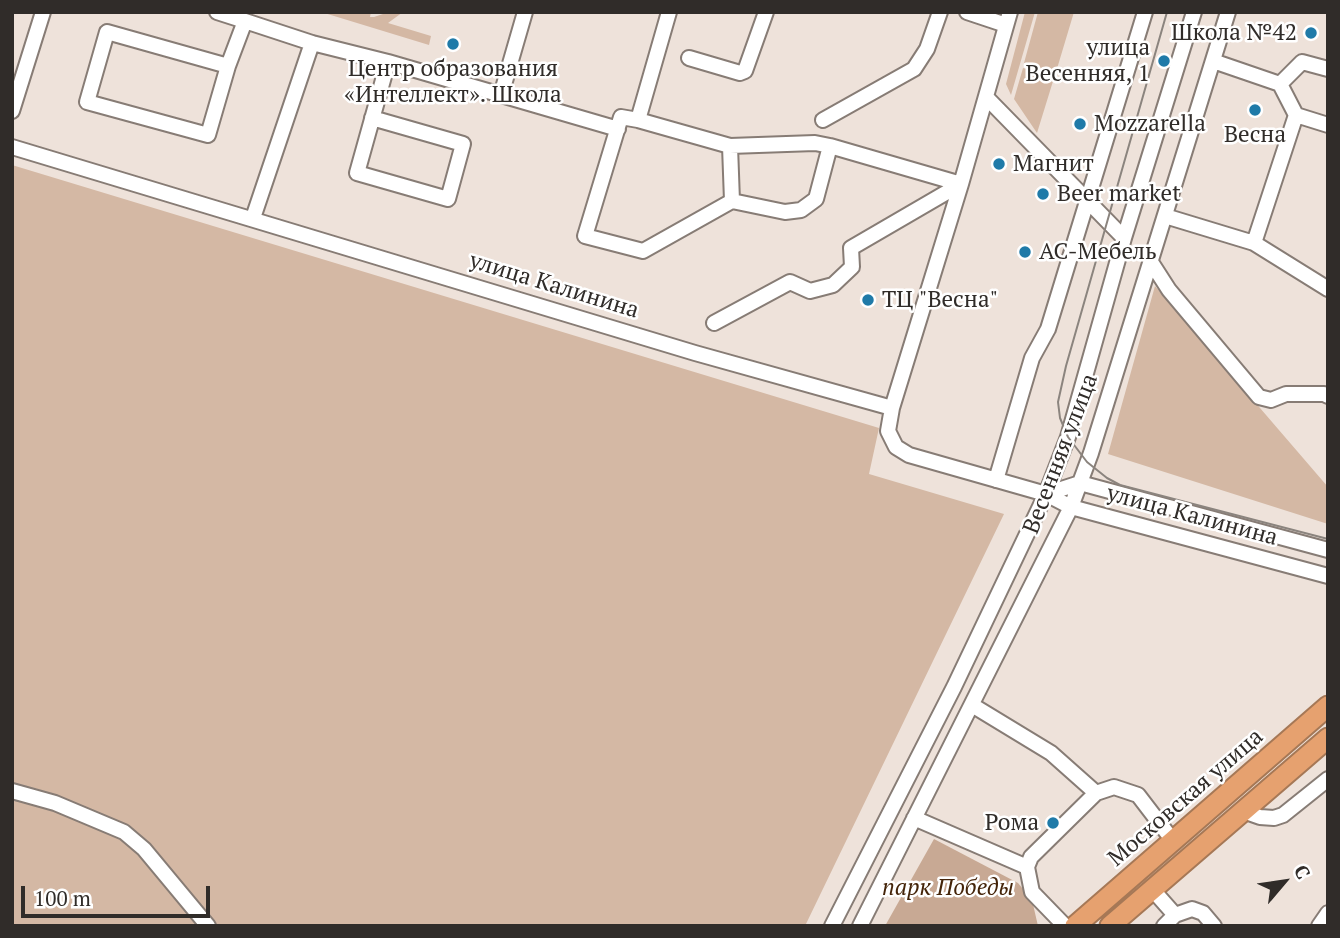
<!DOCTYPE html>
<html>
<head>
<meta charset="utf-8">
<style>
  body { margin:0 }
  #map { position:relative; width:1340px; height:938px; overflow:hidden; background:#eee2da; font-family:"PT Serif",serif }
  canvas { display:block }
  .frame { position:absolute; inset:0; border:14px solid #302c29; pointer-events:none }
  .north { position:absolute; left:1249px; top:847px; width:70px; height:70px; -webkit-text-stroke:5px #fff; paint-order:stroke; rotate:61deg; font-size:19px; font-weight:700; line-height:28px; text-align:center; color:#302c29 }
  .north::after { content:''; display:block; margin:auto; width:24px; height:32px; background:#302c29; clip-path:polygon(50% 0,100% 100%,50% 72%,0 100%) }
  .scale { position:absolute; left:21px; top:886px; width:189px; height:32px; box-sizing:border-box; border:4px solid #302c29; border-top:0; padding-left:9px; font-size:21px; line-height:24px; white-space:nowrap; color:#302c29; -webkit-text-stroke:5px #fff; paint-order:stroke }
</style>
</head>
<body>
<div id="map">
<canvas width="1340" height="938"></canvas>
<div class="frame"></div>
<div class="north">С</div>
<div class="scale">100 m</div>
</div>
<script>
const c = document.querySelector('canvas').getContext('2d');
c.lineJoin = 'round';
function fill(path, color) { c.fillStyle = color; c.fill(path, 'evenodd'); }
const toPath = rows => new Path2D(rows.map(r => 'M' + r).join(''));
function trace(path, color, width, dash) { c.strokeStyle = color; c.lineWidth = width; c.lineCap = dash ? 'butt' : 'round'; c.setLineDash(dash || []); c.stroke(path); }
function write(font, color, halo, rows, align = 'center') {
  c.font = font + ' "PT Serif",serif'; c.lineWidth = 5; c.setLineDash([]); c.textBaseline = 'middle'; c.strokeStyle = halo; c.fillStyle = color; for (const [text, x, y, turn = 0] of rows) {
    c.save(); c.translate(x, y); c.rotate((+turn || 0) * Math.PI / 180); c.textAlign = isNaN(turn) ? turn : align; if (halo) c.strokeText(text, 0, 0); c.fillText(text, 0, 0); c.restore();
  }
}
const green = toPath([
  [321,12,371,12,370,17,374,17,389,12,403,12,388,23,431,36,429,45],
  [1025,12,1035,12,1011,95,1006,84],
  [1038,12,1074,12,1056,72,1024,63],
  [1023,68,1054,78,1037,133,1014,99],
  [12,165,879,428,869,474,1004,514,805,926,12,926],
  [1155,286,1328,487,1328,524,1108,454]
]);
const forest = toPath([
  [934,839,1018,883,1032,900,1038,926,885,926]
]);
const minor = toPath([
  [217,12,245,21],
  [967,12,1006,25],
  [1010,12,961,184,892,408,888,431,896,447,909,455,1046,494,1071,507,1328,576],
  [689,58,740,73,745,71,766,12],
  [1213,61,1280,84,1296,115],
  [228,66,107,32,87,102,208,135,228,66,245,21,312,43,388,62,618,129],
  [1280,84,1302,62,1328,69],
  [501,95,525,12],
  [986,97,1124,238],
  [12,111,43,12],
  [372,118,463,144,448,199,357,173,388,62],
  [638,120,669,12],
  [823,120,914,69,927,49,940,12],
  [730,146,732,201],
  [830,146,816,199,801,210,785,212,732,201,643,251,585,236,621,117,638,120,730,146,815,143,830,146,961,184],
  [12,147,695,353,892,408],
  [1165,216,1254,243,1328,289],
  [253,218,312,43],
  [1254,243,1296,115,1328,125],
  [1151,262,1169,290,1259,397,1271,400,1286,394,1324,394,1328,396],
  [714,323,790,282,810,291,833,285,852,267,851,248,961,184],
  [996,480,1032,358,1048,329,1145,12],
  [1046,494,1080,483,1328,550],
  [972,705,1051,753,1096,793],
  [12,791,55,803,124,832,144,849,208,926],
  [1243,811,1260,817,1274,818,1283,815,1328,779],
  [914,818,1027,867],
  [1152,889,1175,915,1164,926],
  [1175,915,1192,909,1203,913,1214,926],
  [832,926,954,687,1046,494,1068,437,1124,238,1194,12],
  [860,926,1071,507,1091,453,1228,12],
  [1065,926,1032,892,1027,867,1031,857,1096,793,1114,787,1138,795,1174,842],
  [1319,926,1328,913]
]);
const highway = toPath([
  [1075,926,1328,706],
  [1110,926,1328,738]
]);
const tram = toPath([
  [1167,12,1066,366,1058,402,1060,418,1068,437,1087,462,1107,478,1120,485,1328,539]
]);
const markers = [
  [1311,33,7,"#1f7aa8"],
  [453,44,7,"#1f7aa8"],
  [1164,61,7,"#1f7aa8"],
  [1255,110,7,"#1f7aa8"],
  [1080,124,7,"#1f7aa8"],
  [999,164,7,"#1f7aa8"],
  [1043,194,7,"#1f7aa8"],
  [1025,252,7,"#1f7aa8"],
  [868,300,7,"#1f7aa8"],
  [1053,823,7,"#1f7aa8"]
];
const poiNames = [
  ["Школа №42",1297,33,"right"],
  ["улица",1150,48,"right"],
  ["Весенняя, 1",1150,74,"right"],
  ["Центр образования",453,69,"center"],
  ["«Интеллект». Школа",453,95,"center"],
  ["Mozzarella",1094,124],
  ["Весна",1255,135,"center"],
  ["Магнит",1013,164],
  ["Beer market",1057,194],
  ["АС-Мебель",1039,252],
  ["ТЦ \"Весна\"",882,300],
  ["Рома",1039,823,"right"]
];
const streetNames = [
  ["улица Калинина",554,286,17],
  ["Весенняя улица",1061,454,-69],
  ["улица Калинина",1192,516,15],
  ["Московская улица",1186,798,-41]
];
const parkNames = [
  ["парк Победы",948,888]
];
fill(green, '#d4b8a4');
fill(forest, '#c8a994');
trace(minor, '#877c75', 18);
trace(highway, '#a67856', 23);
trace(minor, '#fff', 14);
trace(highway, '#e6a16f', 19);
trace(tram, '#8b847e', 2);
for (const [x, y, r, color] of markers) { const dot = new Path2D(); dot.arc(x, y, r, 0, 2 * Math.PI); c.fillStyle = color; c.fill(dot); trace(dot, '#fff', 2.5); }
write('23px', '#302c29', '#fff', poiNames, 'left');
write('23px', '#302c29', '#fff', streetNames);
write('italic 23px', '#442409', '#fff', parkNames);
</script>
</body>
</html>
